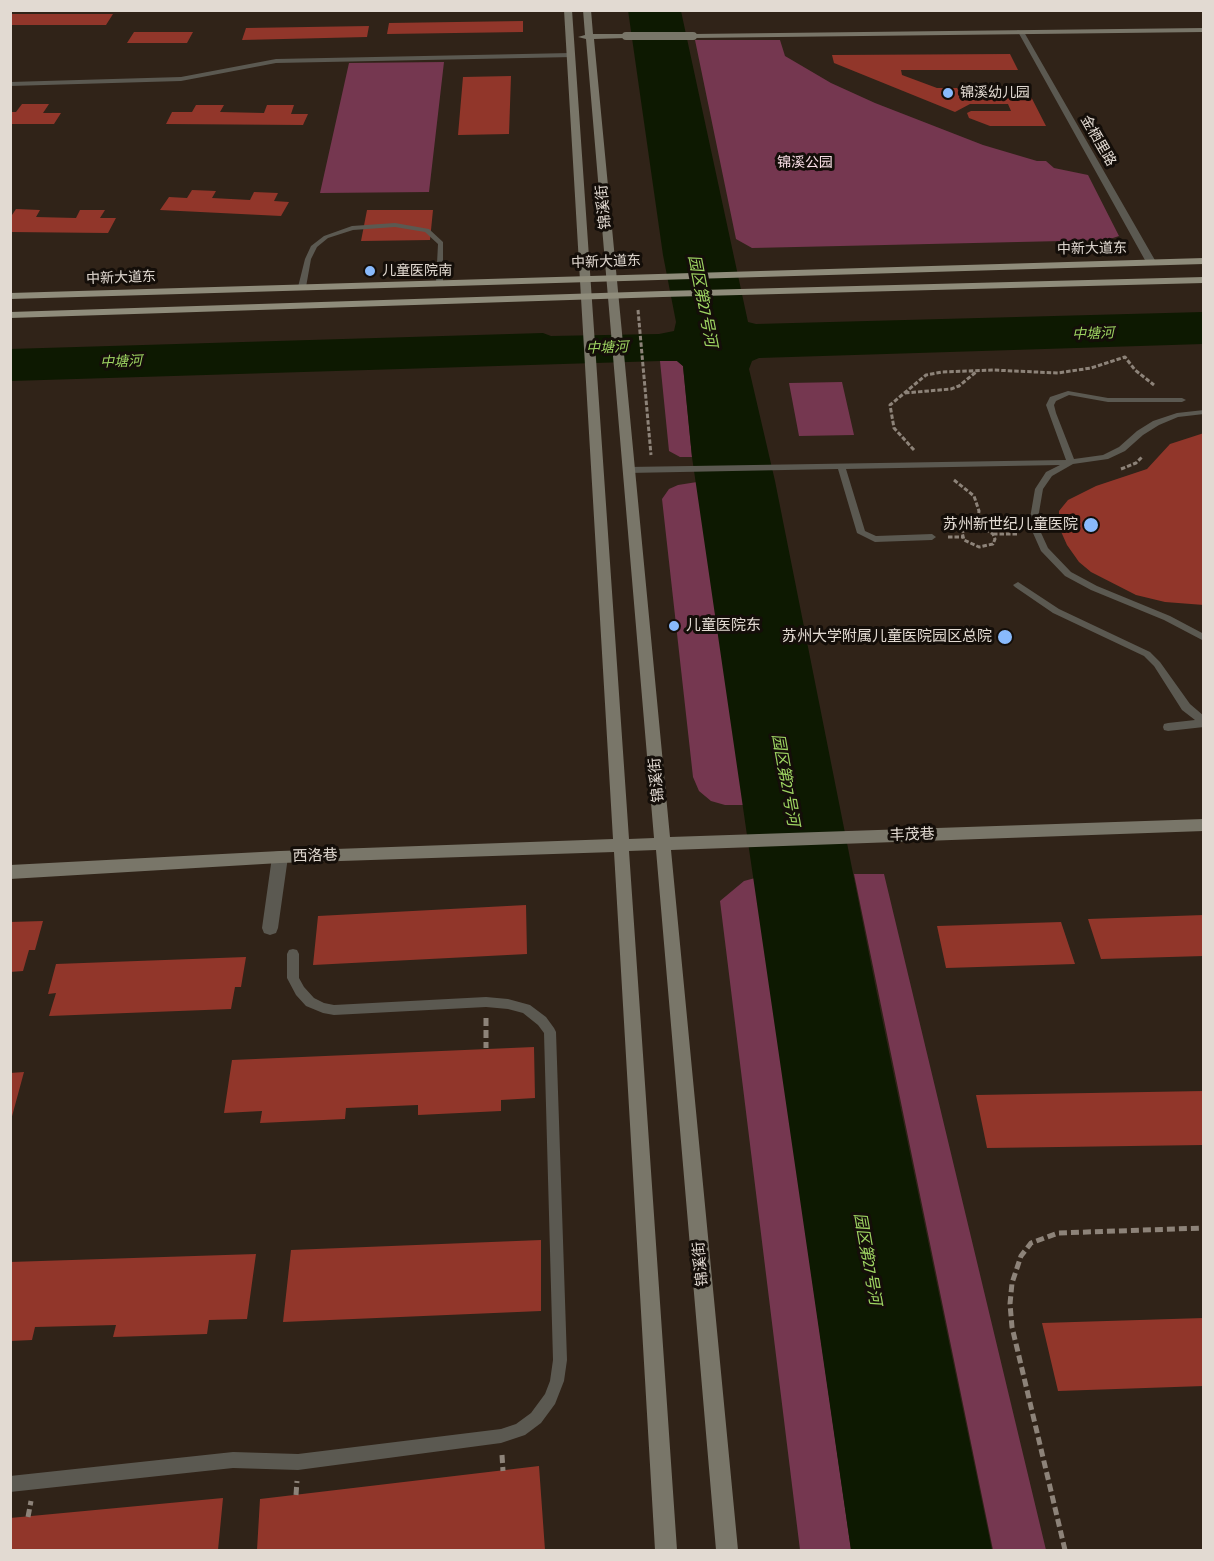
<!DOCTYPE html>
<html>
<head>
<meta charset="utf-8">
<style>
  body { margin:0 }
  #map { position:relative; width:1214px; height:1561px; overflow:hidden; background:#302318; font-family:"Fira Sans Condensed",sans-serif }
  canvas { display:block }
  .frame { position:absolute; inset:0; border:12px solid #e2dad2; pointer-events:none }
</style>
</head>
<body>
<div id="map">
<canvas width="1214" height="1561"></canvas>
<div class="frame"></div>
</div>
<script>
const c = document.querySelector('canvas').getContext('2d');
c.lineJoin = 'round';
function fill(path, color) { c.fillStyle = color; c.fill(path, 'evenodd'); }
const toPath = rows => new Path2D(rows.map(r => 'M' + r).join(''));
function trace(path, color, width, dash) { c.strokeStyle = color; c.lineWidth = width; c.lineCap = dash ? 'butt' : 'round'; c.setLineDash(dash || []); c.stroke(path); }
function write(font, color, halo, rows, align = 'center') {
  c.font = font + ' "Fira Sans Condensed","Noto Sans SC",sans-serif'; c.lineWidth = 6; c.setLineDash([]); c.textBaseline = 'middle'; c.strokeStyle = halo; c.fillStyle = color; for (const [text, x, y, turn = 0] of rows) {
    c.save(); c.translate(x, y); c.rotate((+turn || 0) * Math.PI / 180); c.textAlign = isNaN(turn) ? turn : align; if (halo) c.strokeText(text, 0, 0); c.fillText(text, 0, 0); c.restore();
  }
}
const green = toPath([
  [695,40,780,40,785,56,831,83,875,103,983,145,1037,161,1046,161,1054,168,1088,175,1119,236,1107,240,752,248,736,239],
  [444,62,429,192,320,193,349,63],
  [660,361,677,361,683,366,692,457,680,457,669,451],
  [842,382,854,435,799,436,789,383],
  [697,482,744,805,725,805,711,801,699,791,693,777,662,499,669,489,678,485],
  [854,874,884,874,1046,1550,993,1550],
  [755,878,851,1550,800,1550,720,901,744,881]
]);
const water = toPath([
  [628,10,681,11,748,322,756,324,1203,312,1203,344,759,358,752,361,749,369,775,481,877,994,992,1550,851,1550,692,457,683,366,677,361,660,361,11,381,10,349,543,333,551,336,659,334,674,331,676,322,663,255]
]);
const building = toPath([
  [10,14,113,14,106,25,10,25],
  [523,21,523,32,387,34,389,23],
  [369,26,367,37,242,40,246,28],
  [134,32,193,32,187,43,127,43],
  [1010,54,1018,70,901,70,902,75,937,88,966,88,968,92,973,92,971,88,1026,87,1046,126,990,126,969,118,967,113,971,111,1011,111,1008,104,970,104,955,112,834,63,832,55],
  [511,76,509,134,458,135,463,77],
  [22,104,49,104,43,113,61,113,54,124,10,124,10,112,16,112],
  [196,105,224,105,220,112,264,113,267,105,294,105,291,114,308,114,303,125,166,124,172,112,192,112],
  [192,190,216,191,212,198,250,200,254,192,278,193,274,201,289,202,281,216,160,210,169,197,187,198],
  [16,209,40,210,36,217,76,218,80,210,105,210,100,218,116,218,108,233,10,232,10,218],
  [367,210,433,210,430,240,361,241],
  [1204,433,1204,605,1165,602,1136,595,1091,572,1079,562,1067,545,1059,527,1059,511,1068,500,1096,486,1147,469,1170,444],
  [526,905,527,954,313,965,318,916],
  [1204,915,1204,956,1101,959,1088,919],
  [43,921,35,950,29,950,23,971,10,972,10,922],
  [1061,922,1075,964,946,968,937,926],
  [246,957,241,987,235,987,231,1009,49,1016,56,993,48,994,56,964],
  [534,1047,535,1098,501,1100,501,1111,418,1115,418,1105,346,1108,345,1119,260,1123,262,1111,224,1113,232,1060],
  [24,1072,11,1120,10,1120,10,1073],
  [1204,1091,1204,1145,987,1148,976,1095],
  [541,1240,541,1311,283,1322,291,1250],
  [256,1254,247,1319,209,1320,207,1334,113,1337,116,1325,35,1327,32,1340,10,1341,10,1262],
  [1204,1318,1204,1386,1058,1391,1042,1323],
  [539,1466,545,1550,257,1550,260,1499],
  [223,1498,218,1550,10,1550,10,1518]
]);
const pathFar1 = toPath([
  [638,310,651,455],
  [905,393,951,389,959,386,976,372],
  [914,450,894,428,890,405,926,375,942,372,993,370,1058,373,1091,368,1125,357,1135,370,1154,385],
  [1121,469,1136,463,1143,456],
  [954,480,974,496,979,511,977,526],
  [973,526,981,527,993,534,995,539,993,544,979,547,964,540,962,532,973,526],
  [993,534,1019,534],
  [948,537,962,537]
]);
const path = toPath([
  [486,1018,486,1048],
  [502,1455,503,1471],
  [296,1495,297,1481],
  [28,1517,31,1501],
  [1065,1550,1012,1327,1010,1304,1012,1283,1021,1256,1031,1243,1058,1233,1204,1228]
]);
const lane = toPath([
  [395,223,429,229,443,242,443,285,436,283,438,244,425,232,395,227,353,230,328,238,317,247,311,259,306,287,302,289,298,287,305,259,311,246,324,236,352,226,395,223],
  [1068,391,1108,398,1182,398,1186,400,1182,402,1108,402,1069,395,1056,401,1054,405,1056,413,1074,459,1103,455,1119,447,1137,431,1153,421,1177,413,1204,410,1204,414,1178,417,1159,425,1143,435,1125,451,1108,459,1073,464,1052,476,1043,489,1037,524,1048,548,1071,572,1097,586,1170,616,1204,634,1204,641,1164,620,1091,590,1065,576,1041,551,1029,524,1035,489,1046,472,1060,465,846,469,865,531,876,536,932,534,936,537,932,540,875,542,857,533,838,469,628,473,624,470,628,467,1066,460,1046,405,1050,397,1068,391],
  [1018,582,1059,609,1150,652,1160,662,1190,704,1204,716,1204,727,1168,731,1164,730,1163,727,1164,724,1168,723,1195,720,1182,710,1154,666,1144,656,1053,613,1015,587,1013,585,1018,582],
  [293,949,297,950,299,954,299,978,304,987,314,998,324,1003,334,1005,486,997,508,999,530,1005,546,1017,554,1028,556,1032,567,1360,564,1381,555,1404,541,1423,525,1435,501,1443,298,1470,233,1468,10,1492,10,1476,233,1452,298,1454,501,1429,516,1424,531,1413,545,1394,550,1381,553,1360,544,1033,538,1025,523,1013,508,1009,486,1007,334,1015,323,1013,306,1006,296,995,287,978,287,954,289,950,293,949]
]);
const street = toPath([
  [1017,30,1024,32,1156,262,1155,264,1146,262,1017,30],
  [571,53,575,55,574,57,276,63,181,81,10,86,10,82,181,77,276,59,571,53],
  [280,851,286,852,288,857,278,928,276,933,270,935,264,933,262,928,272,857,274,852,280,851]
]);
const secondary = toPath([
  [564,10,572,10,629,839,654,838,586,39,578,37,585,35,583,10,591,10,593,34,626,34,630,36,626,38,594,39,670,837,1204,819,1204,831,671,850,738,1550,716,1550,656,850,629,851,677,1550,655,1550,614,852,280,863,10,879,10,865,280,851,613,839,564,10],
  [1204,28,1204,32,693,38,689,36,693,34,1204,28]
]);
const primary = toPath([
  [1204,258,1204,264,10,299,10,293,1204,258],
  [1204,277,1204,283,663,297,10,318,10,312,663,291,1204,277]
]);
const secondaryBridge = toPath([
  [626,36,693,36]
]);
const markers = [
  [948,93,6,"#89bafc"],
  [370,271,6,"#89bafc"],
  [1091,525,8,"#89bafc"],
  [674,626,6,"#89bafc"],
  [1005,637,8,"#89bafc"]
];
const farPoinames = [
  ["锦溪幼儿园",960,93],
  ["儿童医院南",382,271]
];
const farStreetnames = [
  ["金栖里路",1098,141,60],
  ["中新大道东",1092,249,-1],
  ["中新大道东",606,262,-2],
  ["中新大道东",121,278,-2]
];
const farParknames = [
  ["锦溪公园",805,163]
];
const farWaternames = [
  ["中塘河",1093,334,-2],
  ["中塘河",607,348,-2],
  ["中塘河",121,362,-2]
];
const streetNames = [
  ["锦溪街",604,207,-95],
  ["锦溪街",657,780,-95],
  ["丰茂巷",912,835,-2],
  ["西洛巷",315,856,-2],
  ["锦溪街",701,1264,-95]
];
const poiNames = [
  ["苏州新世纪儿童医院",1078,525],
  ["儿童医院东",686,626,"left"],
  ["苏州大学附属儿童医院园区总院",992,637]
];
const waterNames = [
  ["园区第27号河",702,301,79],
  ["园区第27号河",785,780,80],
  ["园区第27号河",867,1259,80]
];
fill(green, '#753750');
fill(water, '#0d1901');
fill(building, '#91362a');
trace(pathFar1, '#8d8379', 3, [4.5, 2]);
trace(path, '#8d8379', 5, [8, 4]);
fill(lane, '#5b5951');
fill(street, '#5b5951');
fill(secondary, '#797669');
fill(primary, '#8f8c7b');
trace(secondaryBridge, '#797669', 8);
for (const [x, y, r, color] of markers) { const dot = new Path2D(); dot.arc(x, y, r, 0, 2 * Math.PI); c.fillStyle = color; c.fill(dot); trace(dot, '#140e09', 2); }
write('14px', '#e2dad2', '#140e09', farPoinames, 'left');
write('14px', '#e2dad2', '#140e09', farStreetnames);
write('14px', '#f6dce4', '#140e09', farParknames);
write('italic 14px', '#9ed462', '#140e09', farWaternames);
write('15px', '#e2dad2', '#140e09', streetNames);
write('15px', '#e2dad2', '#140e09', poiNames, 'right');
write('italic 16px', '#9ed462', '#140e09', waterNames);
</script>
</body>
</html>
